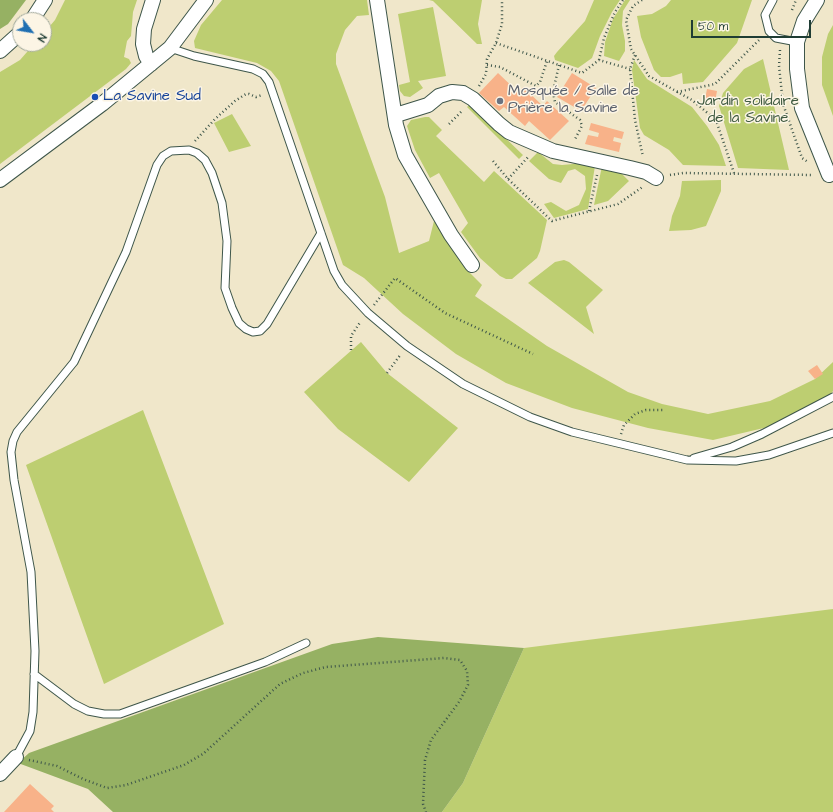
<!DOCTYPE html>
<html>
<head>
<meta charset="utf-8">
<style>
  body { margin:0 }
  #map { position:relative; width:833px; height:812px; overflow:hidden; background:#f0e7ca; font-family:"Architects Daughter",sans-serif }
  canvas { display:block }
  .north { position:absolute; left:12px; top:12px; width:40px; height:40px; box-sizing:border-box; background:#fcf5e5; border:1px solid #a4ab9e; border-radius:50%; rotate:121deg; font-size:11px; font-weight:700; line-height:16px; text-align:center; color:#1f3d34 }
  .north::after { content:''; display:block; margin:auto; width:14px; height:18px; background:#1f6fb2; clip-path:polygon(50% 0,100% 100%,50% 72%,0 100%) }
  .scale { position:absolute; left:691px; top:20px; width:120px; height:18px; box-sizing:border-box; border:2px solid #1f3d34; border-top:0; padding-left:5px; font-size:12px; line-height:14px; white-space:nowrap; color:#1f3d34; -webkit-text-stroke:3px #fcf5e5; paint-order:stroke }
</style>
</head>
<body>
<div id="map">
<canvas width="833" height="812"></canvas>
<div class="north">N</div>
<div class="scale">50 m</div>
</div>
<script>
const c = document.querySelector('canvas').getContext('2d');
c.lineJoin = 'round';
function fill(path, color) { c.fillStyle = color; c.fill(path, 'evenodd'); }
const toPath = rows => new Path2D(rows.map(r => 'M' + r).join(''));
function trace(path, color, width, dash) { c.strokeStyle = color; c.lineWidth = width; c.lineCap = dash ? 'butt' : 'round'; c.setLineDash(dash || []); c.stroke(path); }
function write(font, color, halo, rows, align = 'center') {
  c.font = font + ' "Architects Daughter",sans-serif'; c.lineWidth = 3; c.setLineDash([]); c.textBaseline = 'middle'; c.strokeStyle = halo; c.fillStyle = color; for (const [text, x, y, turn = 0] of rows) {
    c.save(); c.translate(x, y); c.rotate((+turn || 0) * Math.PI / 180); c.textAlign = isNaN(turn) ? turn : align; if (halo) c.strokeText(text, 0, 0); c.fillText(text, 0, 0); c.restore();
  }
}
const green = toPath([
  [65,0,137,0,133,12,131,36,127,41,124,57,129,59,131,63,126,69,0,164,0,72,20,60,34,44,44,44,44,33,55,20],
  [222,0,367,0,369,15,357,16,345,30,336,54,336,64,385,197,399,253,429,241,434,221,466,269,482,285,475,296,547,346,628,392,662,404,708,414,770,401,815,379,833,362,833,391,830,395,768,427,713,440,648,428,572,408,506,383,456,354,403,314,364,278,343,265,279,81,271,71,257,63,195,48,194,41,201,25],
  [429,0,482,0,478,24,482,44,477,44,433,1],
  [594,0,620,0,612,12,600,36,592,58,578,68,555,60,554,56,557,52,585,21],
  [625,0,630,0,623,11,622,25,625,41,625,51,619,61,604,56,605,42,613,19],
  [671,0,752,0,737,43,703,82,683,84,682,73,670,77,661,77,654,70,641,37,637,16,652,14,666,6],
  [433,7,446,76,418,81,423,88,410,97,404,96,400,91,399,85,410,82,398,14],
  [833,25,833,116,822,85,822,57,828,34],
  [763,59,789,170,738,168,719,106,723,93,744,69],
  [634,60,647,79,692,107,707,126,719,145,726,166,683,165,669,150,644,135,640,128,632,70],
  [470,104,523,155,519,159,467,107],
  [232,114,251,146,229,152,214,123],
  [425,117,429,117,442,130,436,136,484,182,494,171,547,220,540,251,537,258,512,279,506,279,500,276,480,258,461,232,468,223,439,173,430,178,415,150,407,126,411,120],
  [538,152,553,164,562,165,584,163,595,166,588,209,554,218,544,204,551,202,566,211,579,205,586,189,585,176,575,169,568,171,561,183,549,179,529,161],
  [602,166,617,169,629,181,608,201,594,205],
  [721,180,721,191,706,226,691,230,669,231,672,216,680,196,682,181],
  [564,260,569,262,603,290,586,307,594,334,528,283,555,262],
  [361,342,387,373,458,428,409,482,338,429,304,392],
  [143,410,224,624,104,684,26,465],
  [833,609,833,812,442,812,463,783,524,648]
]);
const forest = toPath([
  [0,0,26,0,8,24,0,29],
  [378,637,524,648,463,783,442,812,113,812,88,789,18,763,29,753,332,644]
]);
const building = toPath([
  [498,73,518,92,523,87,543,106,547,101,569,121,550,140,529,121,525,126,504,107,499,111,479,93],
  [572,73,596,88,581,111,557,97],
  [707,89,717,91,715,102,705,99],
  [591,123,624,132,622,139,614,137,613,141,621,143,619,152,585,144,588,135,598,137,599,133,589,130],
  [817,365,823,374,815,379,808,371],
  [30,784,54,806,51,809,54,812,4,812]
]);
const path = toPath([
  [642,0,633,6,626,20,631,49,649,76,692,100,716,120,734,173],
  [792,10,796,0],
  [496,43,582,73,599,60,630,69],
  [780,50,779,66,783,104,802,158,808,162],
  [635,55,630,69,635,120,643,157],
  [599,60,604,38,615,12,623,0],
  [487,65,500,67,536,86,540,82,547,61],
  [559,65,553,92,555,102,580,120,582,126,574,141],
  [479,86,486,74,487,59,496,43,502,24,502,0],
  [677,92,715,84,761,38],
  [449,124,463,110],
  [195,141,215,119,235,101,246,94,249,94,256,97,262,95],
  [493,161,508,179,552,221,618,204,644,186],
  [670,175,683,173,813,175],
  [508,179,529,156],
  [589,211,597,175],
  [374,305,395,278,445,313,533,354],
  [351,350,351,336,361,321],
  [387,373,401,354],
  [621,434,624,425,635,414,646,410,663,410],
  [29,760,57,766,83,779,107,788,126,785,184,765,203,754,280,684,303,673,326,667,444,658,460,660,467,671,468,685,459,702,431,740,425,760,423,804,426,812]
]);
const service = toPath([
  [773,0,765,15,769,31,776,38,797,42],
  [170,48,194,56,253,69,263,74,269,82,334,271,342,285,368,313,407,346,463,384,530,417,572,432,687,460,736,461,769,455,833,433],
  [694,458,732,447,762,434,833,397],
  [34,674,74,704,88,711,104,714,120,714,265,662,306,643],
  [16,757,30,731,33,712,35,651,31,572,14,480,11,452,13,441,17,432,74,362,126,252,157,165,163,156,171,151,189,150,197,153,205,160,212,173,222,203,227,241,225,288,232,308,239,323,246,329,253,332,260,331,267,324,321,233]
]);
const minor = toPath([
  [377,0,396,125,405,155,451,235,472,265],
  [817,0,804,21,797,42,797,69,802,108,829,175],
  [32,20,45,0],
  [0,51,20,33],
  [151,64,146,56,143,44,144,29,153,0],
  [396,115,428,105,439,96,452,92,463,93,473,99,499,124,509,132,553,151,630,168,646,172,656,178],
  [0,180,102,104,170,48,206,0],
  [0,774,16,757]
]);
const markers = [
  [95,97,4,"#1a4fb4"],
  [500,101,4,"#6b7280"]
];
const worshipNames = [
  ["Mosquée / Salle de",508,92],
  ["Prière la Savine",508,109]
];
const transitNames = [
  ["La Savine Sud",103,97]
];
const parkNames = [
  ["Jardin solidaire",748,102],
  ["de la Savine",748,119]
];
fill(green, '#bdce71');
fill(forest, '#96b163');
fill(building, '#f8b289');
trace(service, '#3e564a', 9);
trace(minor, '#3e564a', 16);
trace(path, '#3e564a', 2.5, [1, 3]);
trace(service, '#fff', 7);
trace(minor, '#fff', 14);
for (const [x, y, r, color] of markers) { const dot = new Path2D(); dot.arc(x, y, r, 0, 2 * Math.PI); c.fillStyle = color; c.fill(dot); trace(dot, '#fcf5e5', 1.5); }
write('15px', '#5b616d', '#fcf5e5', worshipNames, 'left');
write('15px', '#164399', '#fcf5e5', transitNames, 'left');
write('15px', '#3f5a40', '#fcf5e5', parkNames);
</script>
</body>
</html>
